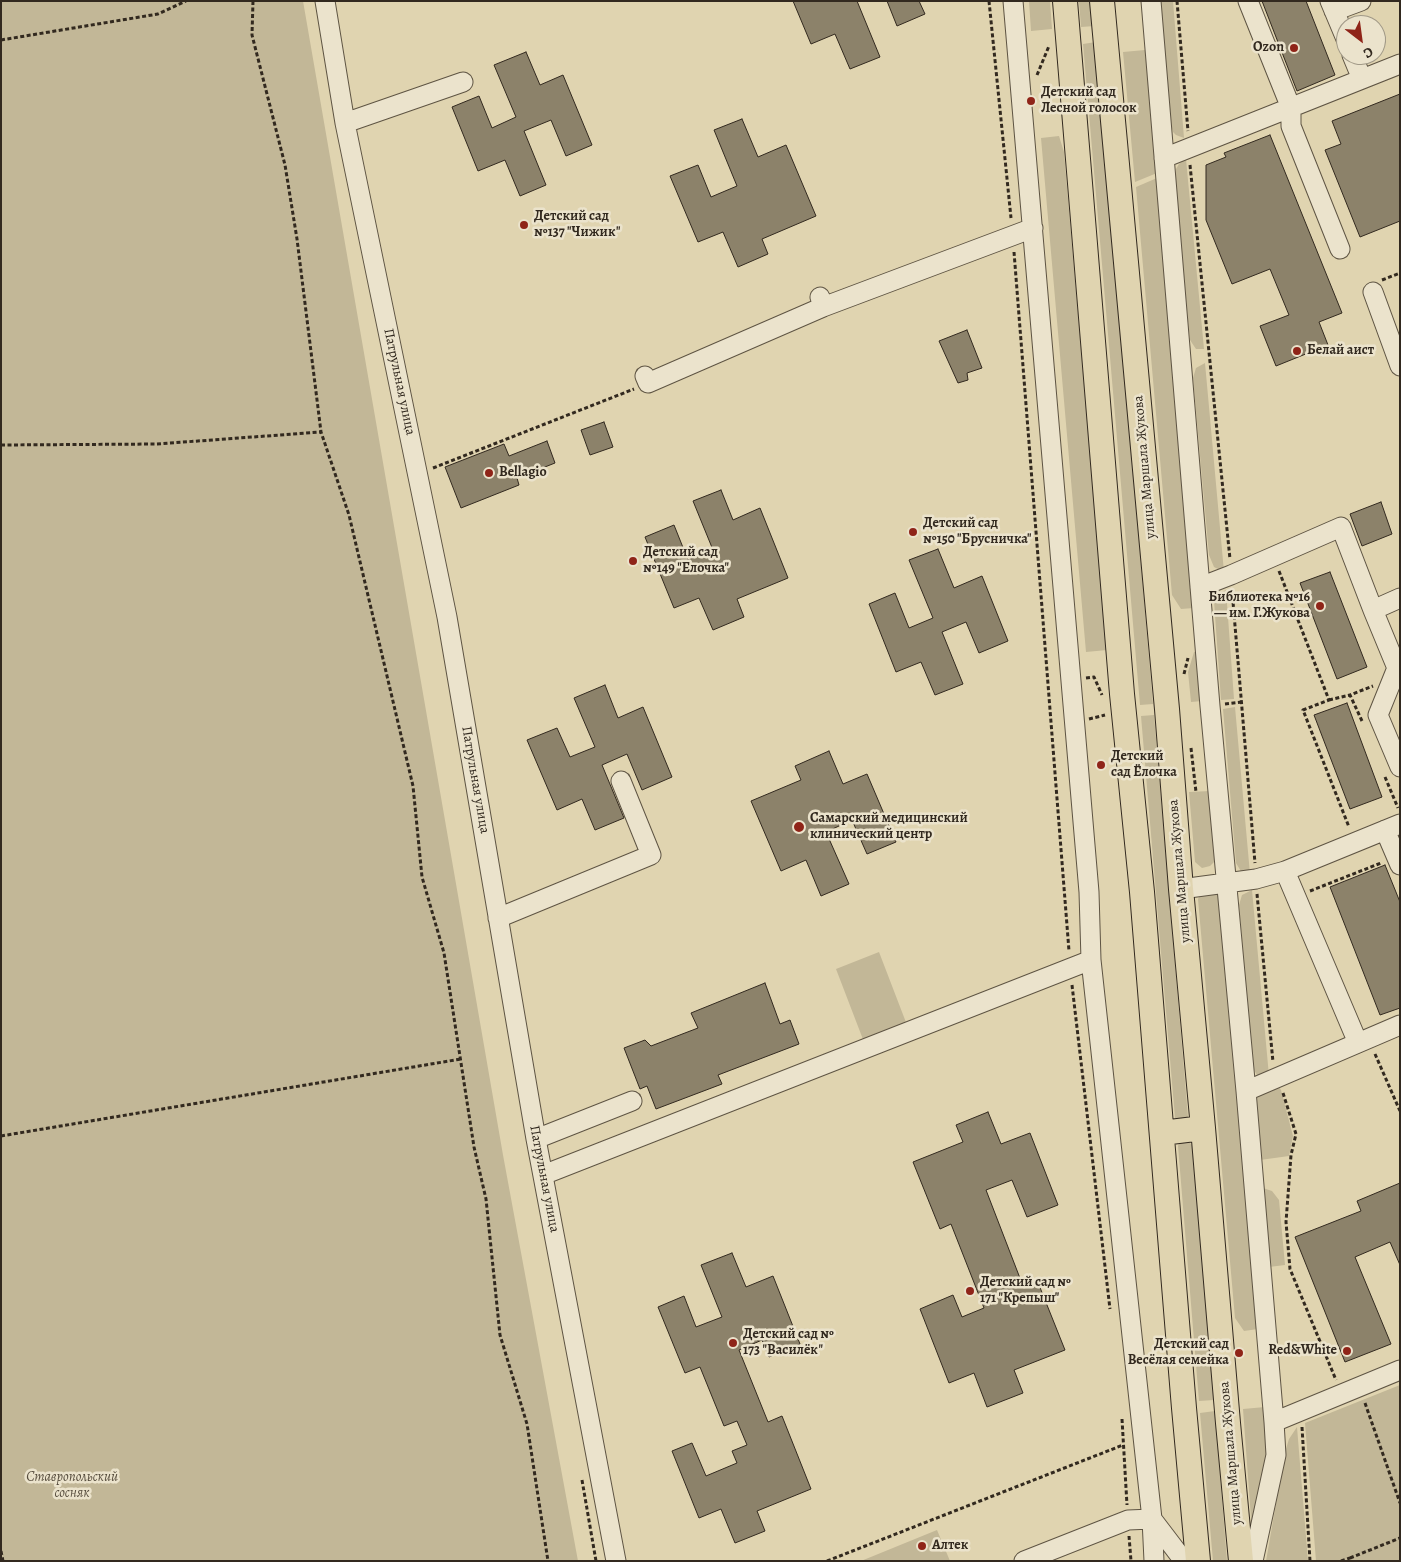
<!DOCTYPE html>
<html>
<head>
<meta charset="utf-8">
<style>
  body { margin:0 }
  #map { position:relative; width:1401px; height:1562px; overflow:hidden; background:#e0d4b0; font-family:Alegreya,serif }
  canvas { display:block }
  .frame { position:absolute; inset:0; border:2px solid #32291f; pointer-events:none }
  .north { position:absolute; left:1336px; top:15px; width:50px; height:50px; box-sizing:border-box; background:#ebe3cc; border:1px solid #a19987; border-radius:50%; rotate:150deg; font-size:14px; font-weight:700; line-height:20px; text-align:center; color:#32291f }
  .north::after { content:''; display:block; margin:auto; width:18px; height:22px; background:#8f2418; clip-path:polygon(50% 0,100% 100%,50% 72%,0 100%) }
</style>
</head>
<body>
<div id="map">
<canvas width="1401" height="1562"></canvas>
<div class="frame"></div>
<div class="north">С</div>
</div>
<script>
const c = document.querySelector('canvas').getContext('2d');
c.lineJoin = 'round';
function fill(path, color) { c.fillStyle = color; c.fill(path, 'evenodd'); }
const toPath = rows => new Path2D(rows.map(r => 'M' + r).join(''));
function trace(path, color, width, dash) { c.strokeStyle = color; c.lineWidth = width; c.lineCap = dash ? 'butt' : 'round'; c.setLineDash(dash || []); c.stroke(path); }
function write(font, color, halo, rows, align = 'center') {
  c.font = font + ' Alegreya,serif'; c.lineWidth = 5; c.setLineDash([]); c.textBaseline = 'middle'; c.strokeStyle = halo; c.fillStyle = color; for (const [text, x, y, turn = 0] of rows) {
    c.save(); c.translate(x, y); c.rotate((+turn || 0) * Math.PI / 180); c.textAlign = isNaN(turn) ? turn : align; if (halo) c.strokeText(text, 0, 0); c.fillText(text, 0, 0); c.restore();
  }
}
const green = toPath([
  [1,1,303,1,503,1155,578,1561,1,1561],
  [1029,1,1050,1,1052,29,1031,31],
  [1079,1,1093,1,1095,26,1081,27],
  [1160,1,1173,1,1184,138,1176,135,1173,132,1171,125],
  [1096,42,1153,704,1140,705,1083,44],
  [1145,50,1157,173,1135,182,1123,52],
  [1059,136,1064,152,1107,650,1086,652,1041,138],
  [1186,159,1204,349,1196,349,1190,340,1189,331,1175,179,1176,169,1179,164],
  [1157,178,1194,608,1181,609,1172,595,1136,187],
  [1205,363,1224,572,1214,567,1209,555,1193,378,1196,368],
  [1226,590,1234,699,1221,700,1214,601,1218,594],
  [1194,652,1198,652,1202,701,1191,702,1188,672],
  [1235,707,1250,874,1242,873,1236,863,1223,709],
  [1154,715,1188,1117,1186,1120,1178,1120,1175,1118,1141,716],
  [1210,791,1216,857,1215,861,1210,866,1202,868,1195,862,1189,792],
  [1216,890,1220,895,1258,1329,1244,1331,1235,1318,1198,899,1200,895],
  [1252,890,1269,1076,1258,1077,1253,1068,1239,905,1242,895],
  [879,952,907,1025,864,1042,836,969],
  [1277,1084,1281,1090,1293,1136,1289,1156,1260,1160,1255,1103,1256,1097],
  [1188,1141,1192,1145,1214,1400,1199,1401,1178,1146,1179,1143],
  [1263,1188,1272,1191,1279,1200,1285,1265,1269,1267],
  [1400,1385,1400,1561,1316,1561,1305,1423],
  [1265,1407,1268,1453,1252,1532,1243,1409],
  [1215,1411,1227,1561,1213,1561,1200,1413],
  [1297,1427,1308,1561,1266,1561,1285,1452,1289,1439],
  [937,1530,950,1561,861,1561]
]);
const building = toPath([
  [793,1,857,1,880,57,850,69,835,34,811,44,793,1],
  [887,1,919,1,925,14,897,26,887,1],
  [1262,1,1306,1,1335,75,1297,91,1262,1],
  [526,52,540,85,563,75,592,145,566,156,551,120,524,131,546,185,520,196,505,160,478,171,452,107,479,96,492,128,516,117,494,65,526,52],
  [1400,94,1400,221,1360,237,1325,150,1341,144,1332,121,1400,94],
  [742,119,758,157,786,145,816,216,762,239,768,254,738,267,723,232,698,242,670,176,698,165,711,197,737,186,714,130,742,119],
  [1270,135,1342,313,1319,322,1328,345,1276,366,1260,326,1289,315,1270,269,1232,284,1206,220,1206,165,1226,157,1224,153,1270,135],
  [967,330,982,368,967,373,968,380,958,383,939,341,967,330],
  [604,422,613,447,590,455,581,430,604,422],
  [547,441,555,463,517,478,519,485,461,508,445,467,504,444,509,456,547,441],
  [721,490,733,520,760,508,788,578,737,599,744,617,713,630,699,598,674,608,645,537,674,525,688,560,713,550,693,501,721,490],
  [1381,502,1392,534,1362,546,1350,514,1381,502],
  [938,549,954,588,982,576,1008,641,979,653,966,622,942,632,963,684,935,695,921,662,896,672,869,604,895,593,909,628,933,618,909,560,938,549],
  [1330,572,1367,667,1337,679,1300,583,1330,572],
  [605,685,618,718,643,707,672,777,642,790,627,754,602,765,624,818,595,830,582,799,557,810,527,740,557,728,570,757,595,747,574,698,605,685],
  [1347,703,1382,797,1350,809,1314,715,1347,703],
  [829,751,843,784,867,774,896,842,867,854,852,820,826,832,849,884,821,896,806,860,781,871,751,801,801,780,795,766,829,751],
  [1385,865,1400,902,1400,1008,1380,1015,1330,887,1385,865],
  [765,983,780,1024,790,1020,799,1044,718,1075,722,1084,656,1109,647,1086,640,1089,624,1048,645,1040,651,1046,698,1028,691,1013,765,983],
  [988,1112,1001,1144,1030,1133,1058,1205,1027,1217,1012,1180,986,1190,1023,1286,1037,1280,1065,1350,1014,1370,1023,1393,987,1407,974,1373,949,1383,920,1309,953,1295,962,1317,984,1308,951,1224,940,1229,913,1162,963,1142,956,1125,988,1112],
  [1400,1183,1400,1265,1390,1242,1355,1257,1391,1344,1345,1362,1295,1237,1361,1211,1357,1201,1400,1183],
  [732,1253,746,1287,773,1276,800,1344,769,1357,762,1340,739,1350,768,1422,782,1416,811,1489,757,1511,765,1531,735,1543,721,1509,699,1518,672,1451,692,1443,706,1476,737,1463,732,1451,747,1445,737,1421,724,1426,700,1367,685,1373,658,1307,684,1296,696,1327,722,1317,701,1265,732,1253]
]);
const path = toPath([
  [253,1,252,35,285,165,297,239,321,432,349,515,413,786,422,877,444,953,474,1147,486,1199,500,1335,527,1424,548,1561],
  [989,1,1011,218],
  [1177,1,1188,131],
  [1,40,158,14,186,1],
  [1037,75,1049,46],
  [1190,165,1230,559],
  [1014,252,1069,951],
  [1382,280,1400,273],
  [1,445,157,444,321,432],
  [433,468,634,389],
  [1279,571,1329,700,1303,710,1349,827],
  [1232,590,1255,863],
  [1184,674,1188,658],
  [1086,678,1094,677,1102,695],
  [1329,700,1350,695],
  [1225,704,1242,702],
  [1089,719,1105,715],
  [1362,721,1350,695,1373,686],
  [1191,748,1196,792],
  [1385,777,1398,808],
  [1310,891,1381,863],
  [1257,894,1273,1062],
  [1072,985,1110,1309],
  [1375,1054,1400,1111],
  [1283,1093,1296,1134,1291,1155,1286,1222,1290,1269,1336,1380],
  [1,1136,461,1059],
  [1365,1403,1400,1503],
  [1122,1419,1127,1505],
  [1302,1427,1310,1561],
  [582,1480,596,1561],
  [1129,1536,1131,1561],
  [1,1551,3,1561],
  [1350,1558,1400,1538],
  [827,1561,1123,1445],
  [1341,1561,1350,1558,1351,1561]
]);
const minor = toPath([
  [325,1,345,123,447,617,536,1139,616,1561],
  [1013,1,1089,892,1091,960,1152,1519,1154,1561],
  [1151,1,1210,706,1246,1091,1274,1422,1276,1455,1253,1561],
  [1248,1,1291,108,1291,126,1340,249],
  [1330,1,1346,39],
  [1334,11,1361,1],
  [1352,55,1362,79],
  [345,123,463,82],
  [1164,158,1400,64],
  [1373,292,1400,366],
  [820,297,823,307,1033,228],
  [645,376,648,383,823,307],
  [1200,587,1231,575,1341,527,1373,610,1400,598],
  [1373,610,1397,668,1378,715,1400,767],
  [1385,830,1400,865],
  [1285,871,1358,1043],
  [1181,889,1256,879,1285,871,1400,824],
  [498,918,651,855,621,781],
  [1246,1091,1400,1025],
  [536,1139,632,1101],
  [543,1175,1091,960],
  [1274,1422,1400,1370],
  [1024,1561,1128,1520,1152,1519,1184,1561]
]);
const major = toPath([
  [1065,1,1122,694,1142,892,1184,1408,1198,1561],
  [1102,1,1167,709,1181,889,1203,1128,1228,1423,1241,1561],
  [1162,1133,1203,1128]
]);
const markers = [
  [1294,48,5,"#8f2418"],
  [1031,101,5,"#8f2418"],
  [524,225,5,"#8f2418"],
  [1297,351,5,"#8f2418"],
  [489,473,5,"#8f2418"],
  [913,532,5,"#8f2418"],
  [633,561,5,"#8f2418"],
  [1320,606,5,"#8f2418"],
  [1101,765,5,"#8f2418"],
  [799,827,6,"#8f2418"],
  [970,1291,5,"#8f2418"],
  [733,1343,5,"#8f2418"],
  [1347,1351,5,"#8f2418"],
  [1239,1353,5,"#8f2418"],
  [922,1546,5,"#8f2418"]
];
const poiNames = [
  ["Ozon",1284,48,"right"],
  ["Детский сад",1041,93],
  ["Лесной голосок",1041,109],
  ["Детский сад",534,217],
  ["№137 \"Чижик\"",534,233],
  ["Белай аист",1307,351],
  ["Bellagio",499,473],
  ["Детский сад",923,524],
  ["№150 \"Брусничка\"",923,540],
  ["Детский сад",643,553],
  ["№149 \"Елочка\"",643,569],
  ["Библиотека №16",1310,598,"right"],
  ["— им. Г.Жукова",1310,614,"right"],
  ["Детский",1111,757],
  ["сад Ёлочка",1111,773],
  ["Самарский медицинский",810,819],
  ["клинический центр",810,835],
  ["Детский сад №",980,1283],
  ["171 \"Крепыш\"",980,1299],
  ["Детский сад №",743,1335],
  ["173 \"Василёк\"",743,1351],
  ["Детский сад",1229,1345,"right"],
  ["Весёлая семейка",1229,1361,"right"],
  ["Red&White",1337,1351,"right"],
  ["Алтек",932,1546]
];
const streetNames = [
  ["Патрульная улица",399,382,78],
  ["улица Маршала Жукова",1145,467,-95],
  ["Патрульная улица",475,780,80],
  ["улица Маршала Жукова",1180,871,-95],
  ["Патрульная улица",544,1179,79],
  ["улица Маршала Жукова",1231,1453,-95]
];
const parkNames = [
  ["Ставропольский",72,1478],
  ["сосняк",72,1494]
];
fill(green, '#c2b797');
fill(building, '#8c826a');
trace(building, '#32291f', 1);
trace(minor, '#5e5443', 21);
trace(major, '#32291f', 26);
trace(path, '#32291f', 3, [4, 2.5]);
trace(minor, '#ebe3cc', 19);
trace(major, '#e0d4b0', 24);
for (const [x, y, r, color] of markers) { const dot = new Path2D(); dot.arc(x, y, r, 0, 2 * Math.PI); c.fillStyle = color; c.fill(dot); trace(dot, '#ebe3cc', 2); }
write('bold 14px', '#32291f', '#ebe3cc', poiNames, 'left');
write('14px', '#32291f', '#ebe3cc', streetNames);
write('italic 14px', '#564c3d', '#ebe3cc', parkNames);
</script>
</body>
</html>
